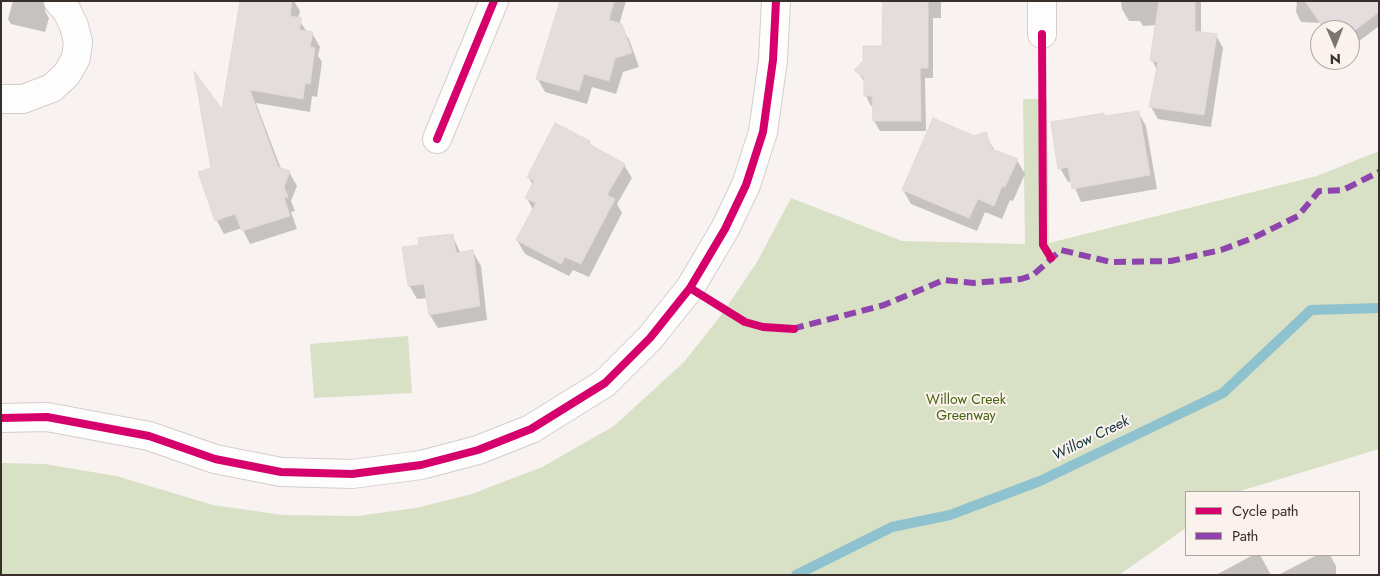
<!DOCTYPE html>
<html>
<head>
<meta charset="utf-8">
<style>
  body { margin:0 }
  #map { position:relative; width:1380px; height:576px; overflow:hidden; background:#f8f3f0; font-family:Jost,sans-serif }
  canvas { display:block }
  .frame { position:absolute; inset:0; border:2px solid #382f2a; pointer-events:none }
  .legend { position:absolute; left:1185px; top:491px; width:175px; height:65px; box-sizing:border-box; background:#fcf2ed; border:1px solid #aea49f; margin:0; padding:6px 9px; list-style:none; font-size:15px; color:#382f2a }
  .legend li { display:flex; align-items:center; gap:10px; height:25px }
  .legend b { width:25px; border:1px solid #aea49f }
  .north { position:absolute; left:1310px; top:20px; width:50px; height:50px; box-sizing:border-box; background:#fcf2ed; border:1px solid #aea49f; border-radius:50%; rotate:179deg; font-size:14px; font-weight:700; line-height:20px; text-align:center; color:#382f2a }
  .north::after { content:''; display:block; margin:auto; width:18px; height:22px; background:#7b746f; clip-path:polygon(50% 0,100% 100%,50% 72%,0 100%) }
</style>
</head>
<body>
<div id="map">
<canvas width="1380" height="576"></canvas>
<div class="frame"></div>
<ul class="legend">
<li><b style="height:6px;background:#d6006c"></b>Cycle path</li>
<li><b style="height:6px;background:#8e44ad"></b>Path</li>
</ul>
<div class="north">N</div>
</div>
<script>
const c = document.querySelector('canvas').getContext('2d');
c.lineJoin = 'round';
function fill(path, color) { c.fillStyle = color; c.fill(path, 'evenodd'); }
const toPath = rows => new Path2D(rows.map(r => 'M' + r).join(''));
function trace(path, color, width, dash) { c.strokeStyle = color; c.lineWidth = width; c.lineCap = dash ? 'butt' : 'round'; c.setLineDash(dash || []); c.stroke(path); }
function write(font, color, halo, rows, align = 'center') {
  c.font = font + ' Jost,sans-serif'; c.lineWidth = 4; c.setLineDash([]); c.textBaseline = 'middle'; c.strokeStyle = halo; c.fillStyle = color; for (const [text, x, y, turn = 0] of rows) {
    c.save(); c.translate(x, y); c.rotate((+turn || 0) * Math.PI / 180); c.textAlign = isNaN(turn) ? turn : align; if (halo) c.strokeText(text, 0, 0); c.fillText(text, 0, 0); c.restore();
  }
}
const green = toPath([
  [1023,99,1047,99,1049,243,1317,176,1379,151,1379,449,1237,492,1186,492,1186,528,1119,575,1,575,1,463,45,464,116,476,213,505,283,515,357,516,416,508,472,494,542,467,614,426,684,362,722,314,757,262,791,198,902,241,1025,244],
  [408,336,412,393,314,398,310,344]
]);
const shadow = toPath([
  [13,1,46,1,45,11,49,18,45,32,11,24,8,19],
  [241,1,294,1,300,11,298,19,308,33,312,33,320,47,318,56,322,62,317,97,312,96,310,112,256,103,281,169,289,172,297,186,291,201,295,211,291,212,297,229,250,244,242,228,224,234,217,221,200,173,212,169],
  [561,1,626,1,619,25,629,39,639,67,623,72,616,94,592,87,587,104,545,92,537,78],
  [884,1,941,1,941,18,933,18,933,78,925,78,926,131,880,131,874,121,874,106,871,106,866,96,866,84,856,70,884,47],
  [1121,1,1201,1,1201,33,1216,35,1223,48,1211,127,1158,119,1151,107,1157,70,1152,60,1157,25,1143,26,1140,21,1129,21,1122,9],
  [1297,1,1370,1,1379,13,1379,26,1350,48,1350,30,1326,30,1321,23,1301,22,1296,12],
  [1138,112,1146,126,1157,189,1081,202,1072,181,1068,182,1060,168,1105,117],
  [985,134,995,151,1017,160,1025,174,1013,201,1010,200,1002,219,985,212,977,231,911,204,903,190,974,138],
  [589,142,592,147,624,165,632,178,617,204,622,213,589,277,573,270,569,276,525,254,517,240,533,210,527,198,533,185,528,177],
  [452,235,461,254,473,252,481,266,487,320,438,328,430,315,428,298,417,299,409,285,420,246],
  [1253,555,1260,555,1271,575,1216,575],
  [1317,555,1330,555,1336,566,1336,575,1278,575]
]);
const stream = toPath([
  [796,575,892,527,950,515,1040,481,1223,393,1311,310,1379,308]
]);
const building = toPath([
  [240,1,292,1,290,16,302,18,299,30,313,32,310,47,315,48,310,84,305,83,303,99,250,90,278,167,290,171,284,187,288,197,284,198,290,216,242,231,235,214,215,221,198,172,211,168,194,71,222,109,240,1],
  [560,1,614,1,609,20,622,24,632,53,615,58,609,81,584,74,579,91,536,79,560,1],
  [883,1,928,1,928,68,920,68,921,121,873,121,872,96,864,96,864,78,854,70,863,61,863,46,882,46,883,1],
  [1159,1,1195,1,1195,31,1217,34,1204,115,1149,107,1158,62,1150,60,1159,1],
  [1305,1,1379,1,1379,12,1350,34,1350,30,1325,30,1305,1],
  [1139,111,1150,175,1072,189,1068,167,1058,169,1051,122,1104,113,1104,116,1139,111],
  [933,118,974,136,986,132,992,149,1018,159,1005,187,1002,186,994,206,978,199,969,218,902,190,933,118],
  [555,123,590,141,589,144,625,164,607,195,615,199,581,264,565,257,561,264,516,240,536,203,525,198,534,181,527,177,555,123],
  [453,234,456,253,473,250,480,306,429,315,424,284,408,286,402,247,419,245,418,238,453,234]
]);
const minor = toPath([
  [1042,34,1042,1],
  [1,99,23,99,52,88,67,74,76,58,78,42,74,26,67,11,58,1],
  [437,139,494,1],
  [1,418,47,417,149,436,215,459,281,472,352,474,421,465,478,450,531,429,605,383,650,338,690,288,725,229,746,185,763,132,773,60,776,1]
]);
const quiet = toPath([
  [792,329,884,305,944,280,974,283,1021,279,1033,275,1061,250,1111,262,1171,261,1221,250,1253,238,1298,216,1319,191,1343,190,1379,172]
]);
const cycleway = toPath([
  [1042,34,1043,245,1051,258],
  [437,139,494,1],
  [690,288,745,322,763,327,794,329],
  [1,418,47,417,149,436,215,459,281,472,352,474,421,465,478,450,531,429,605,383,650,338,690,288,725,229,746,185,763,132,773,60,776,1]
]);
const parkNames = [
  ["Willow Creek",966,401],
  ["Greenway",966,417]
];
const waterNames = [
  ["Willow Creek",1091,439,-26]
];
fill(green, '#d8e0c6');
fill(shadow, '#0003');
trace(stream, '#8fc2cf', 10);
fill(building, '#e4dcdd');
trace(building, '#e0d9d9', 1);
trace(minor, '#d4ceca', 30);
trace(minor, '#fefdfd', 28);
trace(quiet, '#8e44ad', 6, [12, 6]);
trace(cycleway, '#d6006c', 8);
write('14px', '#46610e', '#fcf2ed', parkNames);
write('italic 15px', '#0e333c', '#fcf2ed', waterNames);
</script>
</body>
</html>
